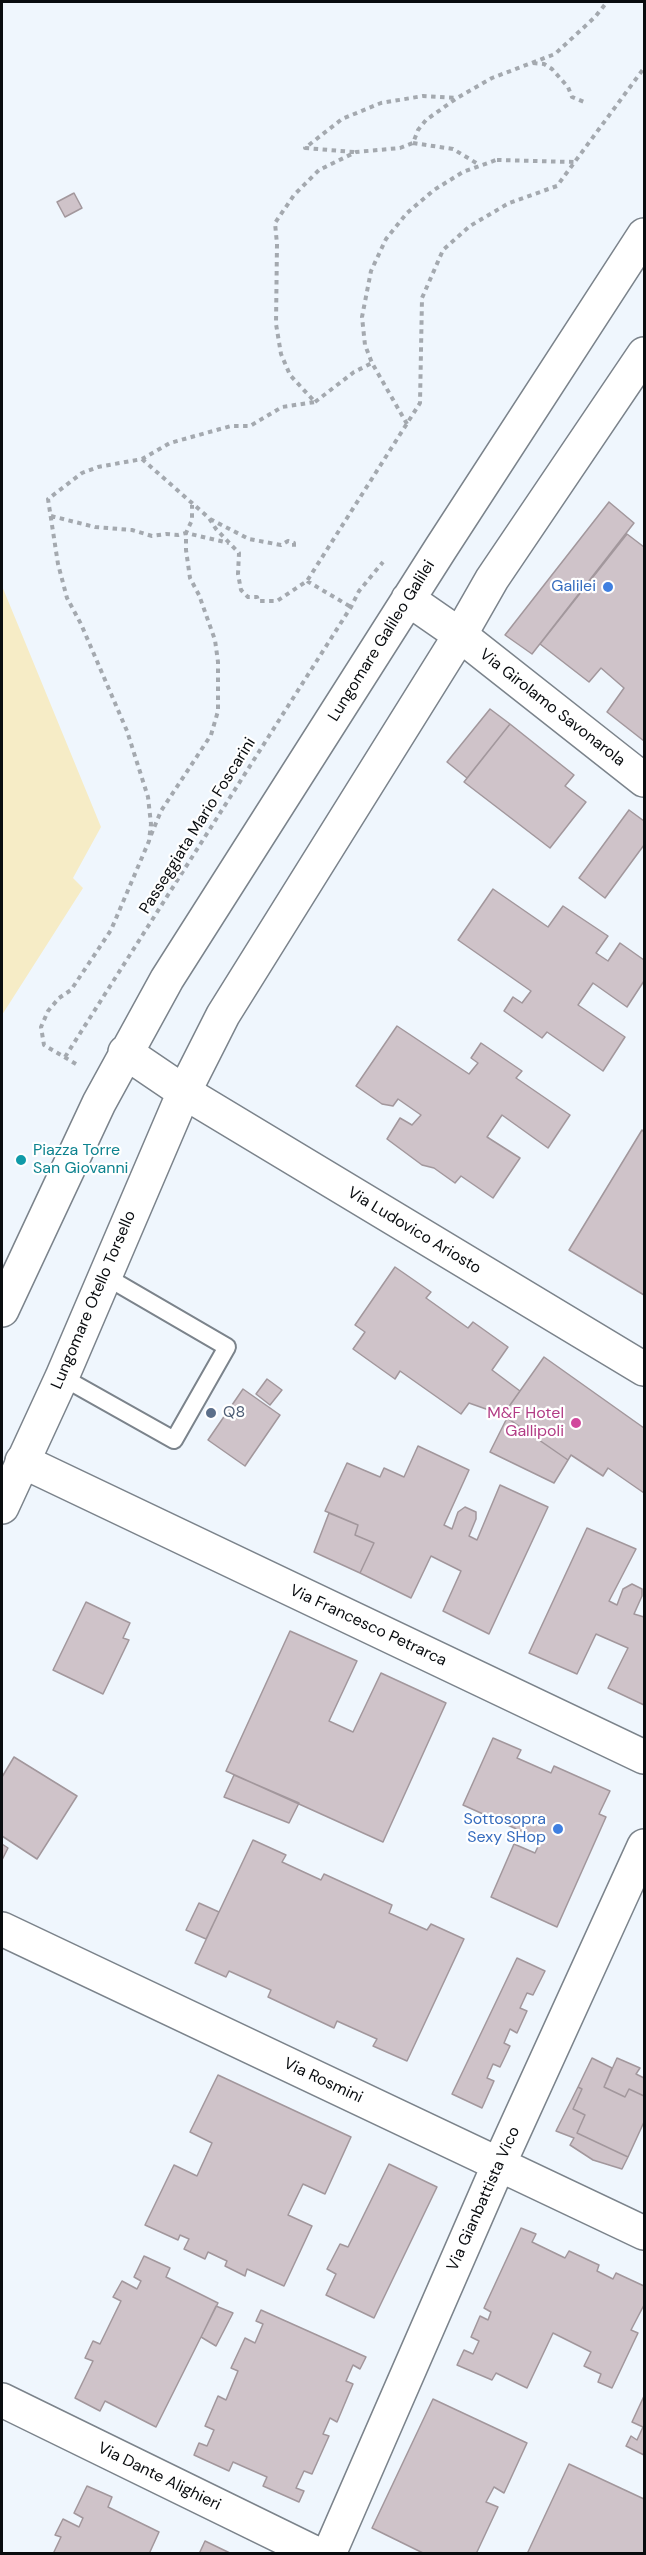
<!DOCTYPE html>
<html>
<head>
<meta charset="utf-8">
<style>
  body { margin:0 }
  #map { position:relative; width:646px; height:2555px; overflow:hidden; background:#eff6fd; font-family:"DM Sans",sans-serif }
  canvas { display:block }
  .frame { position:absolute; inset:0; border:3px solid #090c0f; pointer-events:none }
</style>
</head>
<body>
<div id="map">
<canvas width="646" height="2555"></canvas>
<div class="frame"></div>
</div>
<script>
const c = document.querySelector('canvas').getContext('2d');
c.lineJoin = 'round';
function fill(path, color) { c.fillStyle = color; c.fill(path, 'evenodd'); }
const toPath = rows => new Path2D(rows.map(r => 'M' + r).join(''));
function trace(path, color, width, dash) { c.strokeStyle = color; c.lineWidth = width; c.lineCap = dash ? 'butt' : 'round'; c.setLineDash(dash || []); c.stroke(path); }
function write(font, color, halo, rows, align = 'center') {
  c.font = font + ' "DM Sans",sans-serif'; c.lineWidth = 4.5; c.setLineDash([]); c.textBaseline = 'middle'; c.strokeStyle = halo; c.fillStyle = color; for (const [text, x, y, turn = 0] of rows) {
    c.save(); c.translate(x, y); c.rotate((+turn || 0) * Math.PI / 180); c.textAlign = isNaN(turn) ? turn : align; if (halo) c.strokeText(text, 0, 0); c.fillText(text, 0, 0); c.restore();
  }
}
const sand = toPath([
  [2,586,101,827,73,878,83,888,2,1015]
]);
const building = toPath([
  [74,193,82,208,65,217,57,202,74,193],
  [609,502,634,523,532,654,505,635,609,502],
  [627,534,644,547,644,741,607,712,624,688,601,668,589,682,540,644,627,534],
  [490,709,510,724,467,778,447,762,490,709],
  [510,724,574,775,565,786,586,802,550,848,464,782,510,724],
  [629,810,644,821,644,845,605,898,579,878,629,810],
  [493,889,548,927,563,906,608,936,596,953,608,961,620,943,644,960,644,981,627,1007,593,983,578,1005,625,1037,603,1071,547,1032,542,1038,504,1011,513,997,522,1003,531,991,458,940,493,889],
  [397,1026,469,1074,478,1063,471,1058,481,1043,522,1071,516,1078,570,1115,548,1148,502,1115,487,1137,520,1158,493,1198,461,1176,455,1183,434,1168,422,1165,387,1139,400,1118,412,1125,421,1115,398,1099,393,1106,382,1104,356,1086,397,1026],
  [642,1130,644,1132,644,1295,569,1250,642,1130],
  [395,1267,431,1292,426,1298,468,1328,473,1322,508,1347,492,1370,520,1391,503,1415,469,1403,461,1414,400,1371,395,1379,353,1349,365,1332,355,1325,395,1267],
  [544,1357,644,1428,644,1493,608,1468,603,1476,571,1455,568,1460,503,1415,544,1357],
  [267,1379,282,1390,270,1405,256,1394,267,1379],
  [243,1389,280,1415,245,1466,208,1440,243,1389],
  [507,1418,568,1460,554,1483,490,1452,507,1418],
  [418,1446,469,1470,444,1525,452,1529,458,1512,465,1507,476,1512,476,1519,469,1536,477,1540,500,1485,548,1507,489,1634,443,1611,461,1571,431,1556,411,1598,360,1573,374,1543,355,1535,358,1525,325,1511,347,1463,380,1477,384,1468,404,1477,418,1446],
  [329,1513,358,1525,355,1535,374,1543,360,1573,314,1552,329,1513],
  [587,1528,636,1549,609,1601,617,1605,623,1589,632,1584,642,1589,642,1596,634,1614,644,1617,644,1615,644,1705,608,1688,628,1648,596,1634,577,1674,529,1653,587,1528],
  [86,1602,130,1623,123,1638,129,1640,103,1694,53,1670,86,1602],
  [290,1631,357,1661,329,1721,353,1732,381,1673,446,1703,383,1842,226,1771,290,1631],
  [493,1738,521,1750,517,1758,551,1773,554,1766,610,1791,599,1814,606,1817,557,1927,491,1897,514,1844,535,1853,541,1840,463,1805,493,1738],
  [14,1757,77,1796,37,1859,2,1836,2,1777,14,1757],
  [234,1775,299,1803,289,1823,224,1797,234,1775],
  [253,1840,286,1855,282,1862,321,1880,324,1874,392,1905,389,1913,427,1930,431,1924,464,1939,407,2061,373,2046,377,2039,337,2021,334,2028,268,1997,271,1990,229,1971,226,1977,195,1963,253,1840],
  [2,1844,8,1848,2,1860,2,1844],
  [199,1903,219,1912,206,1939,186,1930,199,1903],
  [517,1958,545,1971,533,1995,527,1993,520,2008,527,2011,517,2033,510,2029,504,2043,510,2046,500,2067,493,2064,487,2078,494,2081,482,2108,452,2094,517,1958],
  [592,2058,612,2068,604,2087,625,2097,629,2089,644,2096,644,2122,628,2157,577,2133,585,2115,573,2109,582,2089,578,2087,592,2058],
  [617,2058,640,2068,636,2074,644,2078,644,2096,629,2089,625,2097,604,2087,617,2058],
  [218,2075,351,2137,325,2194,303,2184,288,2215,312,2226,284,2286,247,2269,245,2276,225,2266,227,2261,208,2252,205,2259,184,2249,189,2239,180,2235,178,2240,145,2225,174,2165,197,2176,212,2143,190,2132,218,2075],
  [578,2087,582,2089,573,2109,585,2115,577,2133,628,2157,622,2169,593,2160,570,2145,574,2138,556,2131,578,2087],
  [389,2164,437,2187,374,2318,326,2295,336,2274,327,2269,340,2244,348,2247,389,2164],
  [521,2228,536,2234,532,2242,565,2258,569,2251,599,2265,597,2271,613,2279,616,2273,644,2286,644,2305,631,2330,638,2333,612,2388,598,2382,601,2374,584,2366,591,2352,553,2333,527,2388,496,2373,492,2380,457,2365,464,2350,473,2354,479,2341,471,2337,480,2316,488,2320,491,2312,484,2308,521,2228],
  [144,2256,170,2268,166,2277,218,2303,156,2427,105,2401,100,2411,75,2398,93,2361,85,2358,93,2341,100,2344,121,2301,113,2297,122,2281,137,2289,141,2281,134,2277,144,2256],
  [216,2306,233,2313,216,2346,201,2337,216,2306],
  [261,2310,366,2357,360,2369,353,2365,346,2381,353,2384,337,2422,330,2418,323,2434,329,2436,312,2474,304,2471,296,2488,304,2491,299,2502,263,2486,267,2477,233,2462,229,2471,194,2455,199,2443,207,2446,214,2430,205,2426,218,2396,226,2400,238,2371,231,2368,245,2338,255,2343,263,2324,256,2321,261,2310],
  [644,2396,644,2455,626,2446,631,2436,637,2440,643,2427,632,2422,644,2396],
  [433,2399,527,2443,504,2493,494,2487,486,2502,498,2507,476,2554,425,2554,372,2528,433,2399],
  [569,2464,644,2499,644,2554,527,2554,569,2464],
  [87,2486,112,2497,108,2507,159,2532,149,2554,53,2554,61,2537,55,2535,63,2519,79,2527,83,2518,74,2513,87,2486],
  [205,2541,232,2554,199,2554,205,2541]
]);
const path = toPath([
  [533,63,544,64,552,69,568,87,572,97,584,102],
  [413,143,453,149,478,164],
  [354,152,305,148,342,119,381,103,423,96,456,98],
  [497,160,574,162],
  [315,402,354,372,372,363],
  [407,424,372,363,365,345,362,317,371,271,386,239,407,213,434,190,463,172,496,160],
  [142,459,209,518,216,529,239,553,238,574,241,590,248,597,257,597,258,601,277,601,307,581,420,403,422,298,443,250,470,226,509,203,557,186,644,68],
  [51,516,95,527,132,530,152,536,166,534,178,535,186,533,229,543],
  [210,519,249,539,281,545,288,541,294,543,294,548],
  [307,581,351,607],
  [151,835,161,811,211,735,218,711,218,662,215,640,199,595,190,578,186,550,186,533,192,520,192,505],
  [65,1057,351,607,359,591,383,562],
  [76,1064,44,1045,41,1027,48,1011,59,998,71,990,111,930,149,841,151,824,148,797,127,731,81,624,67,598,58,564,48,499,82,473,98,467,142,459,170,443,231,426,250,426,282,407,315,402,290,375,281,354,276,324,277,244,275,223,294,195,319,170,356,152,400,148,413,143,418,130,426,120,457,98,492,78,555,54,595,17,607,2]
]);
const service = toPath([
  [62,1377,174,1440,227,1347,105,1276]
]);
const minor = toPath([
  [460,635,644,780],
  [184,1092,644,1369],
  [22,1461,644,1757],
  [2,1929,644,2233],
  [2,2400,317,2554],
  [329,2554,499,2164,644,1846]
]);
const secondary = toPath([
  [408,599,460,635],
  [125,1052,184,1092],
  [2,1310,99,1103,167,979,441,548,644,235],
  [2,1507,62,1377,184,1092,223,1015,460,635,492,579,644,354]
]);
const markers = [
  [608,587,6,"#3f7fe0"],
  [21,1160,6,"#0f9aa8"],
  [211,1413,6,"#5c6f8a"],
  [576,1423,6,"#d1479c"],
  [558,1829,6,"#3f7fe0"]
];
const shopNames = [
  ["Galilei",596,587],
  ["Sottosopra",546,1820],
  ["Sexy SHop",546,1838]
];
const streetNames = [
  ["Lungomare Galileo Galilei",382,641,-58],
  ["Via Girolamo Savonarola",552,708,38],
  ["Passeggiata Mario Foscarini",198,826,-58],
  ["Via Ludovico Ariosto",414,1231,31],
  ["Lungomare Otello Torsello",94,1300,-67],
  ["Via Francesco Petrarca",368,1626,25],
  ["Via Rosmini",323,2081,25],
  ["Via Gianbattista Vico",484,2199,-66],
  ["Via Dante Alighieri",159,2477,26]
];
const cultureNames = [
  ["Piazza Torre",33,1151],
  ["San Giovanni",33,1169]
];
const serviceNames = [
  ["Q8",223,1413]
];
const hotelNames = [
  ["M&F Hotel",564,1414],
  ["Gallipoli",564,1432]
];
fill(sand, '#f6ecc6');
fill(building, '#cfc3c9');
trace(building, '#a2979c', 1.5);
trace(service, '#7b838b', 20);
trace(minor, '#7b838b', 36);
trace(secondary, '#7b838b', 36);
trace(path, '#a4a9af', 4, [4.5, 4.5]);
trace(service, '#fff', 16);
trace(minor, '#fff', 33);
trace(secondary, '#fff', 33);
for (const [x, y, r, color] of markers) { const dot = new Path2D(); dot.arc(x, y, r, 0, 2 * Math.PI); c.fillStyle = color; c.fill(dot); trace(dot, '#fff', 2); }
write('16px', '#366cbe', '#fff', shopNames, 'right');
write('16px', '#090c0f', '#fff', streetNames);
write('16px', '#0d838f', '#fff', cultureNames, 'left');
write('16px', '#4e5e75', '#fff', serviceNames, 'left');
write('16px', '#b23c85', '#fff', hotelNames, 'right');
</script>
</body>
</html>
